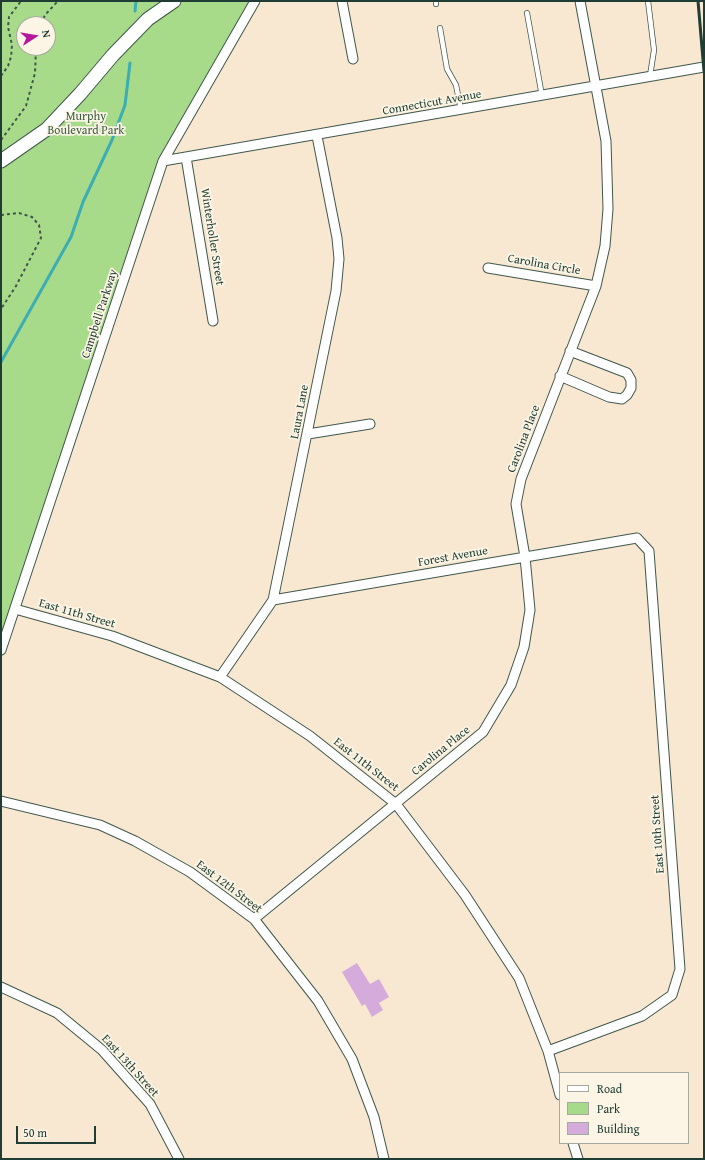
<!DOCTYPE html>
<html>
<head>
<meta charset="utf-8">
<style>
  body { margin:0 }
  #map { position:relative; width:705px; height:1160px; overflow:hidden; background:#f8e8d1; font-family:"Gentium Book Plus",serif }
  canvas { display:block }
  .frame { position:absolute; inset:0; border:2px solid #1f3d34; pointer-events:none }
  .legend { position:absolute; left:559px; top:1072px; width:130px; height:72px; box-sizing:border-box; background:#fcf5e5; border:1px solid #a4ab9e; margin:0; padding:5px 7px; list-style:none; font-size:12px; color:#1f3d34 }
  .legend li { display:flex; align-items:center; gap:8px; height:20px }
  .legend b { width:20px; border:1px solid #a4ab9e }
  .north { position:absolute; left:16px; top:16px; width:40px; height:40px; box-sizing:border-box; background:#fcf5e5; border:1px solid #a4ab9e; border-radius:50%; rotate:78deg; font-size:11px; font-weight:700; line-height:16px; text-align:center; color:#1f3d34 }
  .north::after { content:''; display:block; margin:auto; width:14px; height:18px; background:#b5179e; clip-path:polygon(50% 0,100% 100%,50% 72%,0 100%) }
  .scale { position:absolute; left:16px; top:1126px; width:80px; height:18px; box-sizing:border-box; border:2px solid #1f3d34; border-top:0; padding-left:5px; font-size:12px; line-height:14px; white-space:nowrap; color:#1f3d34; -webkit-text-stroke:3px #fcf5e5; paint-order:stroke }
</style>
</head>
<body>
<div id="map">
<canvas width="705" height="1160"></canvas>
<div class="frame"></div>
<ul class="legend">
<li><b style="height:5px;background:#fff"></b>Road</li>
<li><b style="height:11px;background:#a7db8a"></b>Park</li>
<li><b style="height:11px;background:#d5abdb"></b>Building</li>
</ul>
<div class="north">N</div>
<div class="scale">50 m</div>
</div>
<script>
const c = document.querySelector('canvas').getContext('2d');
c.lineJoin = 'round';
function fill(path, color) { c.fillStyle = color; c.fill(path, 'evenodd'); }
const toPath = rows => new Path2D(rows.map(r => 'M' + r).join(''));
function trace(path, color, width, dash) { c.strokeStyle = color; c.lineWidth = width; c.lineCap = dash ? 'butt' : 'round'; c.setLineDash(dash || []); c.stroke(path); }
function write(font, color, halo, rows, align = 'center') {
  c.font = font + ' "Gentium Book Plus",serif'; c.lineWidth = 3.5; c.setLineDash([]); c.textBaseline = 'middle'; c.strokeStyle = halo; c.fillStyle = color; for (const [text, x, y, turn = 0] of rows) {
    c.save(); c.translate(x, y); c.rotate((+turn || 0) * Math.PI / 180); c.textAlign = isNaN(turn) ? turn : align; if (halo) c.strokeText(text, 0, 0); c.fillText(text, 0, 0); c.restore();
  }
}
const green = toPath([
  [1,1,255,1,163,161,1,650],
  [24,24,48,24,48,48,24,48]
]);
const stream = toPath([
  [135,11,136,1],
  [1,362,71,237,83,202,112,140,125,105,130,63]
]);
const building = toPath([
  [357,963,370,984,379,979,389,997,379,1003,383,1010,372,1017,365,1004,362,1006,342,972]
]);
const path = toPath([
  [41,24,45,15,58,1],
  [1,76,8,66,11,57,12,45,8,27,9,17,21,1],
  [1,140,26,106,35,73,36,48],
  [1,215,19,213,32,217,39,225,41,238,16,286,1,309]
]);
const lane = toPath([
  [436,1,436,4],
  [648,1,654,50,650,76],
  [527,13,542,96],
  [440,28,447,69,456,85,461,110]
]);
const street = toPath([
  [342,1,353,59],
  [186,157,213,321],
  [163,161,704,67],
  [488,268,596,286],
  [560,376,609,397,622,399,627,395,631,388,631,380,627,373,570,351],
  [308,434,370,424],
  [273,600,637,538,649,551,680,969,672,995,642,1016,548,1051],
  [15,609,112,636,220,677,310,736,396,804,465,895,519,978,548,1051,560,1095],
  [1,650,163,161,255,1],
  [220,677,273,600,336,291,339,259,337,238,317,136],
  [1,801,100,825,135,841,190,872,254,919,318,1001,352,1059,374,1117,384,1159],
  [254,919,483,732,511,685,524,647,530,610,525,557,516,504,521,479,596,286,605,246,608,209,606,141,580,1],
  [1,987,57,1013,102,1050,150,1104,179,1159],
  [573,1143,578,1159]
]);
const secondary = toPath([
  [1,161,47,129,80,94,113,55,148,19,174,1]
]);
const rail = toPath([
  [698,1,704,71]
]);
const streetNames = [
  ["Connecticut Avenue",432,103,-10],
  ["Winterholler Street",212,237,81],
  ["Carolina Circle",544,265,10],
  ["Campbell Parkway",100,314,-72],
  ["Laura Lane",300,412,-79],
  ["Carolina Place",524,439,-69],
  ["Forest Avenue",453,557,-10],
  ["East 11th Street",77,614,16],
  ["Carolina Place",441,751,-39],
  ["East 11th Street",366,765,38],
  ["East 10th Street",658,834,-94],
  ["East 12th Street",229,887,37],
  ["East 13th Street",130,1066,48]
];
const parkNames = [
  ["Murphy",86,117],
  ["Boulevard Park",86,131]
];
fill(green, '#a7db8a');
trace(stream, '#3cadb3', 3);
fill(building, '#d5abdb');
trace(lane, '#40574c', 6);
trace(street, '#40574c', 11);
trace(secondary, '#40574c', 15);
trace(path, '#40574c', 2, [3, 3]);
trace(lane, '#fff', 4.5);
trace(street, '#fff', 9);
trace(secondary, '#fff', 13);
trace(rail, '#1f3d34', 3);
write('12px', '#1f3d34', '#fcf5e5', streetNames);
write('12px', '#3a5d45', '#fcf5e5', parkNames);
</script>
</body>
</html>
